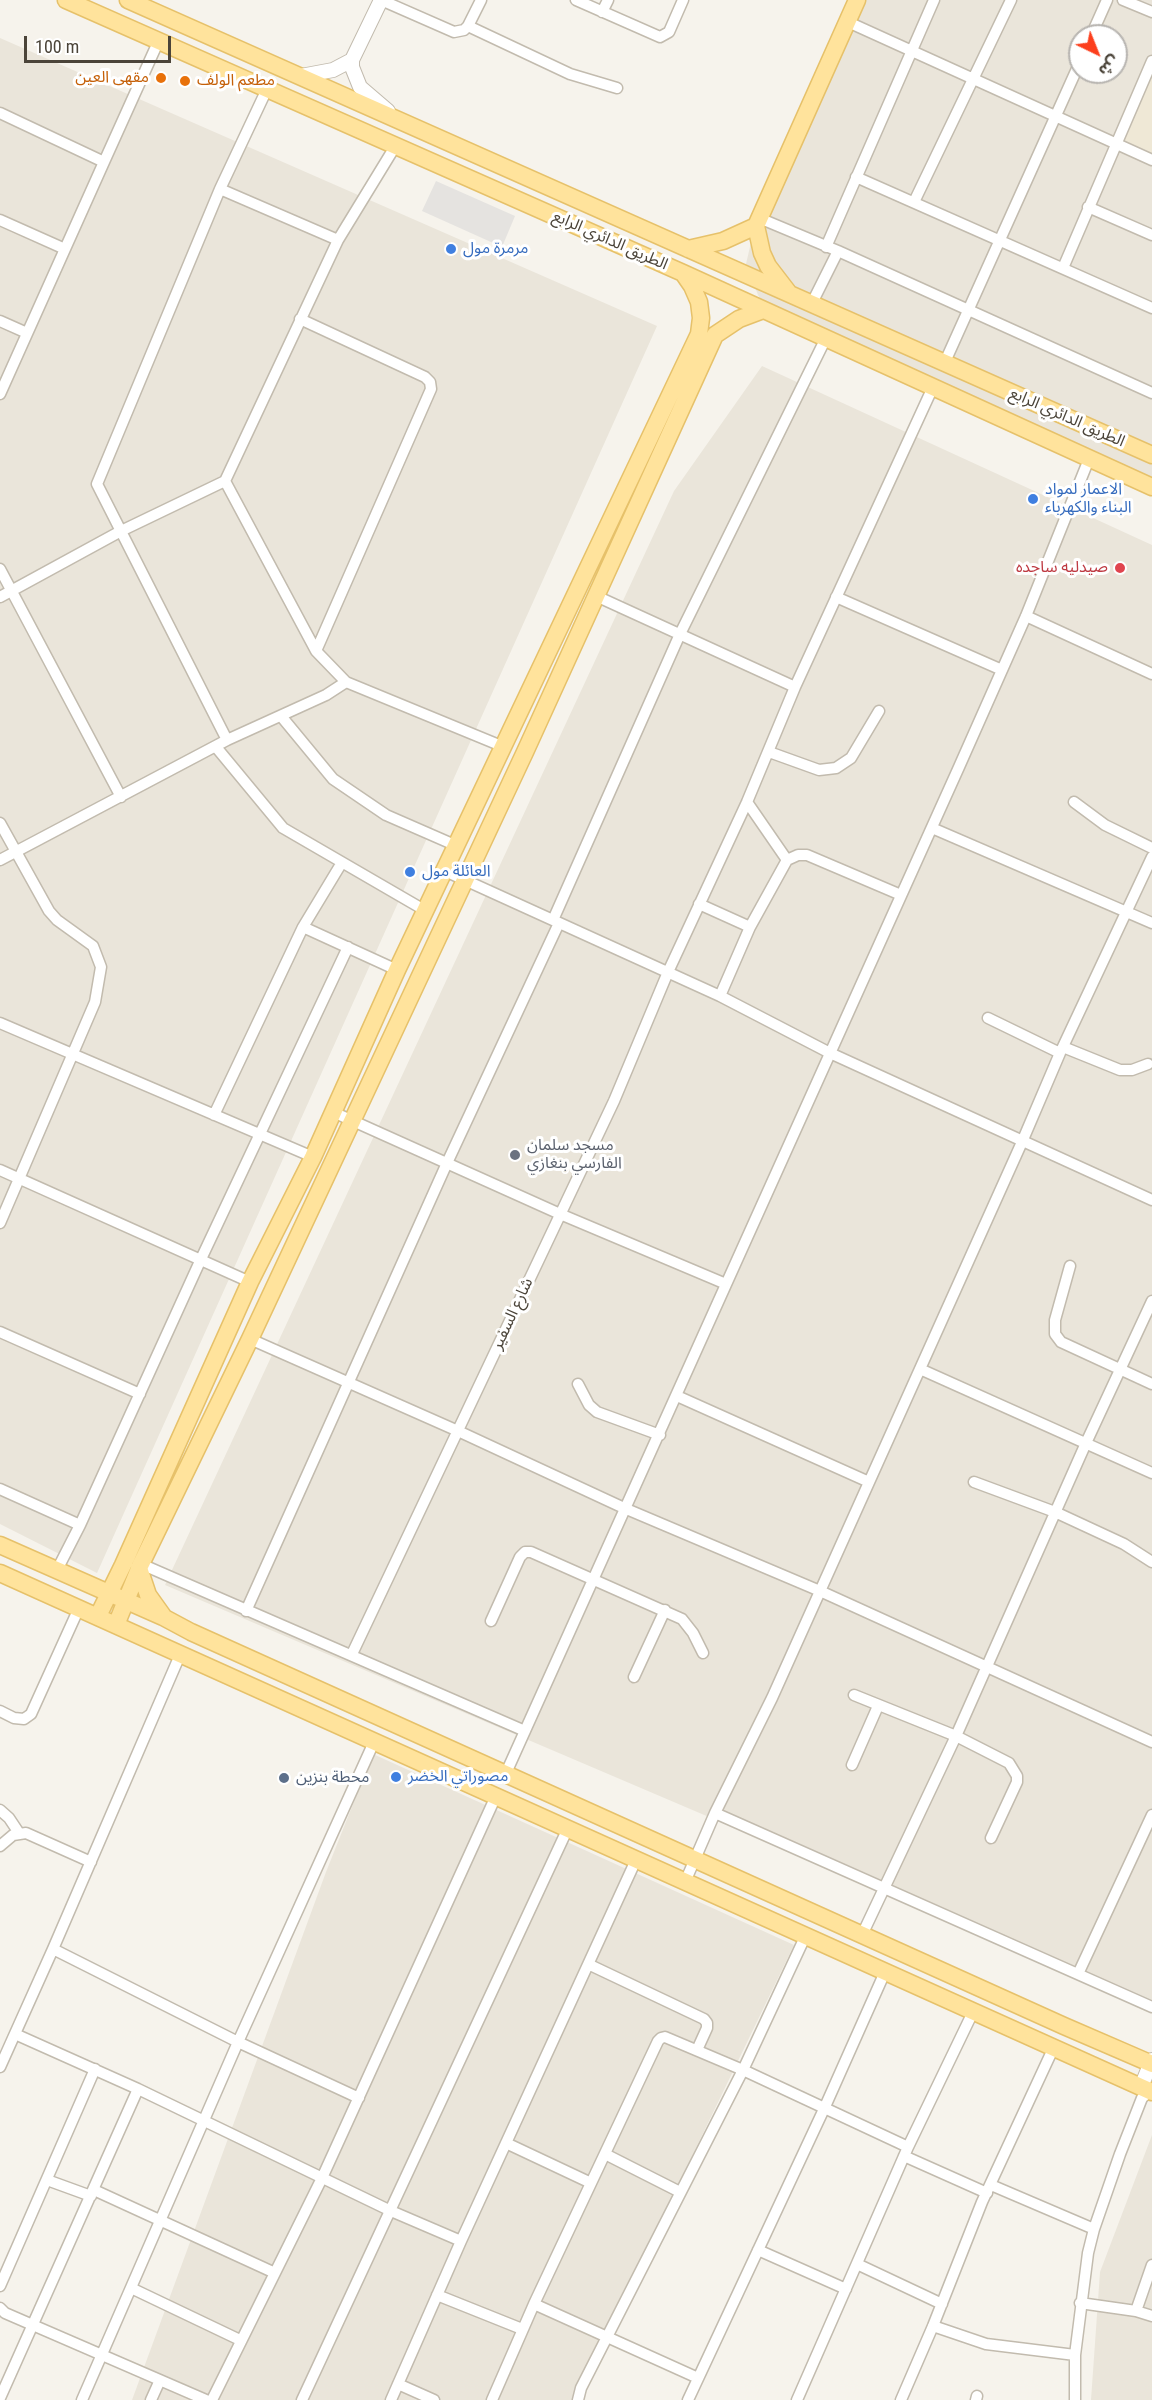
<!DOCTYPE html>
<html>
<head>
<meta charset="utf-8">
<style>
  body { margin:0 }
  #map { position:relative; width:1152px; height:2400px; overflow:hidden; background:#f6f3ec; font-family:"Roboto Condensed","Noto Sans Arabic",sans-serif }
  canvas { display:block }
  .north { position:absolute; left:1068px; top:24px; width:60px; height:60px; box-sizing:border-box; background:#fff; border:2px solid #b7b4b0; border-radius:50%; rotate:137deg; font-size:16px; font-weight:700; line-height:24px; text-align:center; color:#4b4439 }
  .north::after { content:''; display:block; margin:auto; width:21px; height:27px; background:#fc3f1d; clip-path:polygon(50% 0,100% 100%,50% 72%,0 100%) }
  .scale { position:absolute; left:24px; top:36px; width:147px; height:27px; box-sizing:border-box; border:3px solid #4b4439; border-top:0; padding-left:8px; font-size:18px; line-height:21px; white-space:nowrap; color:#4b4439; -webkit-text-stroke:4px #fff; paint-order:stroke }
</style>
</head>
<body>
<div id="map">
<canvas width="1152" height="2400"></canvas>
<div class="north">ش</div>
<div class="scale">100 m</div>
</div>
<script>
const c = document.querySelector('canvas').getContext('2d');
c.lineJoin = 'round';
function fill(path, color) { c.fillStyle = color; c.fill(path, 'evenodd'); }
const toPath = rows => new Path2D(rows.map(r => 'M' + r).join(''));
function trace(path, color, width, dash) { c.strokeStyle = color; c.lineWidth = width; c.lineCap = dash ? 'butt' : 'round'; c.setLineDash(dash || []); c.stroke(path); }
function write(font, color, halo, rows, align = 'center') {
  c.font = font + ' "Roboto Condensed","Noto Sans Arabic",sans-serif'; c.lineWidth = 6; c.setLineDash([]); c.textBaseline = 'middle'; c.strokeStyle = halo; c.fillStyle = color; for (const [text, x, y, turn = 0] of rows) {
    c.save(); c.translate(x, y); c.rotate((+turn || 0) * Math.PI / 180); c.textAlign = isNaN(turn) ? turn : align; if (halo) c.strokeText(text, 0, 0); c.fillText(text, 0, 0); c.restore();
  }
}
const residential = toPath([
  [858,0,1152,0,1152,481,766,308,758,295,746,264,752,238],
  [1080,36,1116,36,1116,72,1080,72],
  [0,38,657,326,97,1573,0,1524],
  [762,366,1152,545,1152,2006,165,1585,674,491],
  [373,1754,794,1945,580,2388,578,2400,132,2400,326,1872],
  [1152,2135,1152,2400,1091,2400,1100,2272]
]);
const education = toPath([
  [1152,65,1152,158,1118,143]
]);
const parking = toPath([
  [436,181,515,216,502,247,422,211]
]);
const minor = toPath([
  [381,0,454,32,464,30,468,26,570,74,617,88],
  [576,0,660,37,669,32,683,0],
  [1123,0,1152,12],
  [602,12,608,0],
  [848,22,1152,160],
  [468,26,481,0],
  [1091,36,1107,0],
  [0,113,104,162,159,40],
  [856,177,1152,308],
  [914,202,1011,0],
  [1088,207,1152,235],
  [759,218,838,251,1152,393],
  [0,220,65,249],
  [338,240,396,145],
  [826,247,934,0],
  [1063,268,1152,61],
  [811,305,838,251],
  [300,319,425,377,430,382,431,389,316,651],
  [0,321,27,333],
  [944,364,1080,62],
  [0,394,104,162],
  [225,481,316,651,346,682,504,747],
  [0,569,121,797],
  [596,596,795,687],
  [0,597,121,531,225,481,338,240,220,189],
  [836,597,1002,670],
  [1026,616,1152,674],
  [281,716,333,779,386,815,457,846],
  [227,740,326,695,346,682],
  [216,747,283,828,426,911],
  [769,752,819,770,836,768,851,758,879,711],
  [747,802,787,860],
  [1074,802,1105,825,1152,848],
  [0,823,49,911,57,920,93,946,101,967,95,1002,0,1223],
  [932,828,1152,923],
  [0,860,227,740,97,484,220,189,267,89],
  [445,871,720,996,830,1053,1152,1200],
  [699,904,750,927],
  [553,920,680,634,826,338],
  [303,927,397,970],
  [720,996,750,927,787,860,798,855,807,855,901,895],
  [988,1018,1060,1053],
  [0,1023,313,1157],
  [1063,1047,1120,1070,1132,1070,1148,1064],
  [333,1112,560,1214,726,1284],
  [214,1115,303,927,341,864],
  [0,1170,250,1282],
  [1070,1266,1055,1320,1055,1334,1061,1342,1152,1384],
  [0,1332,140,1394],
  [250,1339,458,1431,624,1508,820,1591,1152,1742],
  [920,1369,1152,1473],
  [578,1384,589,1405,597,1412,660,1435],
  [677,1396,869,1482],
  [974,1482,1055,1512,1124,1544,1152,1562],
  [0,1489,80,1525],
  [141,1564,525,1731],
  [57,1570,80,1525,201,1259,348,947],
  [246,1611,447,1163,559,923],
  [491,1621,520,1557,525,1552,531,1552,682,1619,693,1633,703,1653],
  [352,1654,614,1101,668,972,747,802,795,687,933,387],
  [634,1677,665,1610],
  [854,1695,956,1736,1009,1763,1017,1776,1017,1782,991,1838],
  [0,1711,14,1718,24,1719,31,1714,79,1608],
  [852,1765,878,1706],
  [506,1773,959,767,1026,616,1089,459],
  [0,1810,9,1818,19,1833],
  [715,1813,1152,2007],
  [0,1846,13,1835,26,1833,91,1862],
  [685,1882,715,1813,772,1698,1022,1142,1060,1053,1152,857],
  [862,1935,956,1736,1086,1443,1152,1301],
  [53,1949,238,2042,359,2098],
  [590,1965,704,2019,707,2023,707,2028,697,2050],
  [1078,1974,1152,1815],
  [15,2034,138,2089,391,2211,461,2241],
  [0,2067,53,1949,180,1655],
  [506,2143,591,2183],
  [605,2154,680,2192],
  [904,2156,987,2193],
  [47,2180,91,2196],
  [991,2185,1094,2229],
  [94,2190,275,2273],
  [758,2250,846,2289],
  [857,2264,942,2304],
  [0,2286,95,2069],
  [131,2288,240,2340],
  [437,2295,522,2329],
  [1080,2303,1136,2311,1152,2316],
  [534,2304,698,2378],
  [0,2308,5,2313,206,2400],
  [1136,2311,1152,2265],
  [933,2326,986,2344,1075,2355],
  [398,2384,434,2400],
  [0,2398,138,2089],
  [82,2400,238,2042,374,1742],
  [151,2400,160,2380],
  [212,2400,322,2178,496,1796],
  [302,2400,568,1828],
  [391,2400,461,2241,636,1860],
  [492,2400,534,2304,658,2041,661,2038,665,2037,743,2070,908,2147],
  [578,2400,581,2388,743,2070,805,1937],
  [688,2400,824,2109,885,1972],
  [797,2400,908,2147,973,2012],
  [901,2400,933,2326,982,2202,1053,2049],
  [976,2400,977,2396],
  [1075,2400,1075,2355,1088,2253,1094,2229,1120,2154,1142,2098,1150,2091]
]);
const tertiary = toPath([
  [381,0,352,60,352,67,360,87,388,111],
  [301,76,333,70,352,60],
  [1141,2087,1152,2060]
]);
const primary = toPath([
  [66,0,683,273,1152,487],
  [128,0,1152,455],
  [688,249,723,241,756,226],
  [788,292,768,266,762,253,756,226,857,0],
  [0,1545,163,1617,191,1632,1064,2026,1152,2064],
  [139,1568,148,1595,163,1616],
  [0,1573,1152,2092],
  [98,1616,123,1565,250,1282,313,1157,397,970,699,334,701,318,699,302,692,286,683,273],
  [116,1625,141,1564,250,1339,525,752,715,335,739,319,763,310]
]);
const markers = [
  [161,78,6,"#e8710a"],
  [185,81,6,"#e8710a"],
  [451,249,6,"#3f7fe0"],
  [1033,499,6,"#3f7fe0"],
  [1120,568,6,"#e0444e"],
  [410,872,6,"#3f7fe0"],
  [515,1155,6,"#6b7280"],
  [396,1777,6,"#3f7fe0"],
  [284,1778,6,"#5c6f8a"]
];
const foodNames = [
  ["مقهى العين",149,78],
  ["مطعم الولف",197,81,"left"]
];
const streetNames = [
  ["الطريق الدائري الرابع",610,241,24],
  ["الطريق الدائري الرابع",1067,418,24],
  ["شارع السفير",513,1314,-65]
];
const shopNames = [
  ["مرمرة مول",463,249],
  ["الاعمار لمواد",1045,490],
  ["البناء والكهرباء",1045,508],
  ["العائلة مول",422,872],
  ["مصوراتي الخضر",408,1777]
];
const healthNames = [
  ["صيدليه ساجده",1108,568]
];
const worshipNames = [
  ["مسجد سلمان",527,1146],
  ["الفارسي بنغازي",527,1164]
];
const serviceNames = [
  ["محطة بنزين",296,1778]
];
fill(residential, '#eae5da');
fill(education, '#efe8d6');
fill(parking, '#e5e3e0');
trace(minor, '#c2bbae', 13);
trace(tertiary, '#c2bbae', 16);
trace(primary, '#e6c16a', 19);
trace(minor, '#fff', 10);
trace(tertiary, '#fff', 14);
trace(primary, '#ffe39c', 16);
for (const [x, y, r, color] of markers) { const dot = new Path2D(); dot.arc(x, y, r, 0, 2 * Math.PI); c.fillStyle = color; c.fill(dot); trace(dot, '#fff', 2); }
write('16px', '#c56008', '#fff', foodNames, 'right');
write('16px', '#4b4439', '#fff', streetNames);
write('16px', '#366cbe', '#fff', shopNames, 'left');
write('16px', '#be3a42', '#fff', healthNames, 'right');
write('16px', '#5b616d', '#fff', worshipNames, 'left');
write('16px', '#4e5e75', '#fff', serviceNames, 'left');
</script>
</body>
</html>
